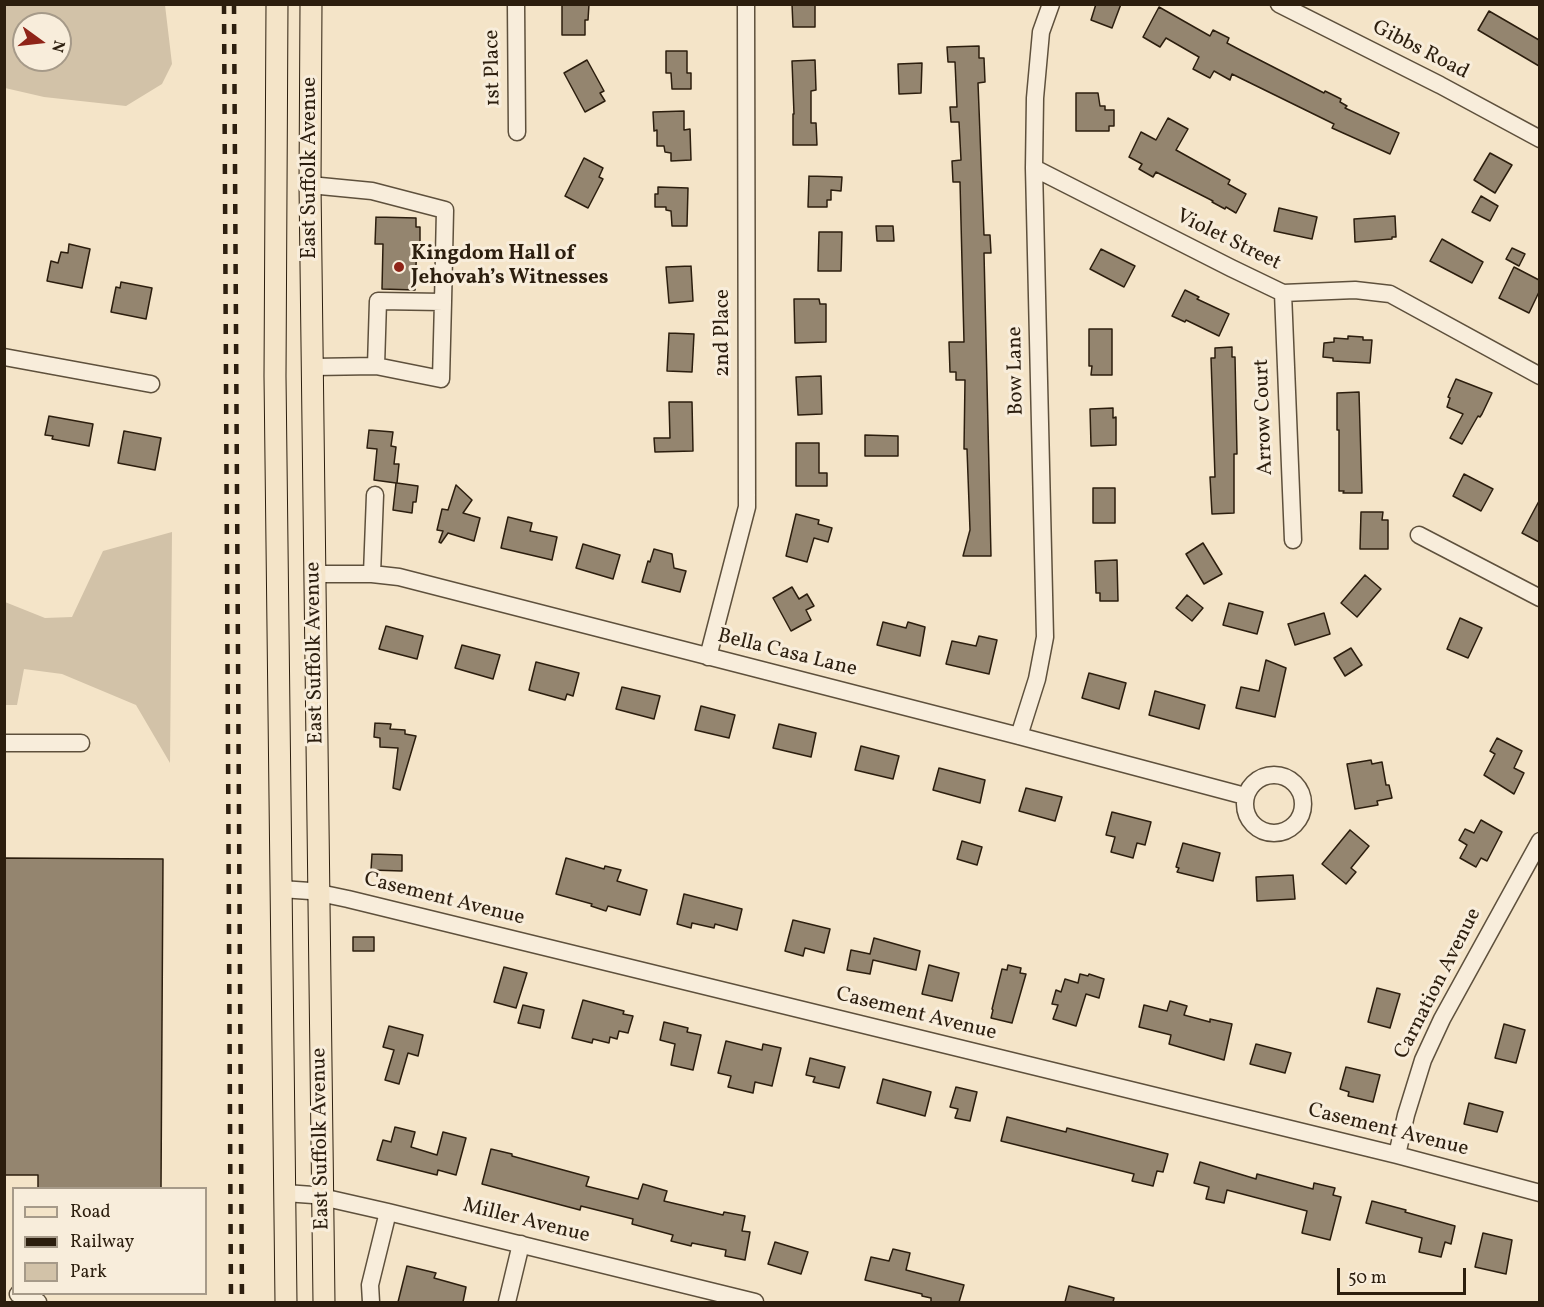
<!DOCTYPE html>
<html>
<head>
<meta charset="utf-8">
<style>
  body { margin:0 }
  #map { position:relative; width:1544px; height:1307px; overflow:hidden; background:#f4e4c8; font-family:Vollkorn,serif }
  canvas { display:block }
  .frame { position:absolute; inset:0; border:6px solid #2c1e0e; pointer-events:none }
  .legend { position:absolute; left:12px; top:1187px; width:195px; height:108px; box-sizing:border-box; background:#f8eddb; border:2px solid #a69a89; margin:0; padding:8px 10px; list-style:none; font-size:18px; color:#2c1e0e }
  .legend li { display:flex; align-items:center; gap:12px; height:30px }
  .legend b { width:30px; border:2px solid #a69a89 }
  .north { position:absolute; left:12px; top:12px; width:60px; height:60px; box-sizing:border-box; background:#f8eddb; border:2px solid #a69a89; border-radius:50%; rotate:105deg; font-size:16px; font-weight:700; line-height:24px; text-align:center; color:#2c1e0e }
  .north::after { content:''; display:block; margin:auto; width:21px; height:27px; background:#8f2418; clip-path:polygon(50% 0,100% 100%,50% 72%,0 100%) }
  .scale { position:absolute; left:1337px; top:1268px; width:129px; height:27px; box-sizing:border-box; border:3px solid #2c1e0e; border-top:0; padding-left:8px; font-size:18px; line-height:21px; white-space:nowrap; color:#2c1e0e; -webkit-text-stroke:4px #f8eddb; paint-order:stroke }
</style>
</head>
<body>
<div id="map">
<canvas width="1544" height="1307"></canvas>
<div class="frame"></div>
<ul class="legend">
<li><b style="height:8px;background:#f4e4c8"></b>Road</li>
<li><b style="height:8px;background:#2c1e0e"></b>Railway</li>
<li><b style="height:16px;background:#d2c2a8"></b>Park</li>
</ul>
<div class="north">N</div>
<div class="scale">50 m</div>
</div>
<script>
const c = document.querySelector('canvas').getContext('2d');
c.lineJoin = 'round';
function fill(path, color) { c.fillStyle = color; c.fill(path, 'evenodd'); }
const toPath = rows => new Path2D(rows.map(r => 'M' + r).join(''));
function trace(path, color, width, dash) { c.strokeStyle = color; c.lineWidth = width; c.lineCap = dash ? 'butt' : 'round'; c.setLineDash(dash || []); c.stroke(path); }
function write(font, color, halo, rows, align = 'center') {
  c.font = font + ' Vollkorn,serif'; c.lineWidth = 6; c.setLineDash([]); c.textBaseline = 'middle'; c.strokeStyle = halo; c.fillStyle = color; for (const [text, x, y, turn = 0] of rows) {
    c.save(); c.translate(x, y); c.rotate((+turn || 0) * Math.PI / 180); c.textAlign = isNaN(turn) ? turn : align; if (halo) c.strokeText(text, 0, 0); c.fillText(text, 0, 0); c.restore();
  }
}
const green = toPath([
  [5,4,165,5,172,64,162,84,126,106,44,97,5,88],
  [24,24,60,24,60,60,24,60],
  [172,532,170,763,136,705,62,674,24,669,17,705,5,705,5,602,45,618,72,617,103,551]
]);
const building = toPath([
  [562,4,589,4,588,20,585,20,585,35,562,35,562,4],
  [792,4,815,4,815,27,793,27,792,4],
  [1096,4,1121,4,1112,28,1091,20,1096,4],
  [1159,7,1210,36,1213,30,1229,38,1227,43,1244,52,1324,93,1325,91,1341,99,1340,102,1347,106,1345,108,1399,133,1390,154,1332,128,1334,124,1232,74,1230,80,1214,71,1210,78,1193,69,1199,57,1166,38,1160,47,1143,37,1159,7],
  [1489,11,1539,40,1539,66,1478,30,1489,11],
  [979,46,979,58,984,58,985,82,978,83,984,235,990,235,991,253,984,253,991,556,963,556,970,530,967,449,964,449,965,380,956,380,956,372,950,372,949,342,964,342,960,182,953,182,952,161,961,160,959,122,951,122,950,107,957,107,955,62,948,62,947,47,979,46],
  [666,51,687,51,687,73,691,73,691,89,672,89,671,73,666,73,666,51],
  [587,60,604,91,600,93,605,101,585,112,564,73,587,60],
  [815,60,816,90,811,91,811,123,816,123,817,145,793,145,793,114,794,114,792,61,815,60],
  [922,63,921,93,899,94,898,64,922,63],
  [1076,93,1098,93,1100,106,1105,106,1105,110,1114,110,1114,126,1109,126,1109,131,1076,131,1076,93],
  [684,111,684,130,690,129,691,160,671,161,671,153,665,152,664,146,657,146,657,130,654,131,653,112,684,111],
  [1168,118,1188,129,1176,150,1230,180,1228,184,1246,194,1236,213,1226,207,1225,209,1212,202,1213,201,1156,172,1153,177,1139,169,1142,164,1129,157,1141,132,1156,140,1168,118],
  [1490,153,1512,165,1495,193,1474,180,1490,153],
  [584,158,603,168,599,177,603,179,588,208,565,196,584,158],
  [809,176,842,177,841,191,831,190,831,200,827,200,827,207,808,207,809,176],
  [658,187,688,188,687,226,672,226,671,211,666,210,666,207,655,207,655,194,658,194,658,187],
  [1481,196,1498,206,1490,221,1472,212,1481,196],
  [1279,208,1317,217,1312,239,1274,231,1279,208],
  [1395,216,1396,237,1392,237,1392,239,1355,242,1354,219,1395,216],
  [376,217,416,218,416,227,420,227,420,242,417,242,415,290,382,289,383,244,375,244,376,217],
  [876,226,893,226,894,241,877,241,876,226],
  [819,232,842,232,841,271,818,271,819,232],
  [1442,239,1483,262,1472,283,1430,261,1442,239],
  [69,244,90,249,82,288,47,281,51,261,58,263,61,252,68,253,69,244],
  [1512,248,1525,254,1519,266,1506,259,1512,248],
  [1101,249,1135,266,1124,287,1090,269,1101,249],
  [691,266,693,301,669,303,666,267,691,266],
  [1514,267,1539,280,1539,292,1529,313,1499,298,1514,267],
  [121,282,152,288,146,319,111,312,116,287,120,288,121,282],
  [1185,290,1199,297,1197,299,1229,314,1219,336,1186,320,1185,322,1172,316,1185,290],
  [794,299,819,299,820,304,826,304,826,342,795,343,794,299],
  [1089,329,1112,329,1112,375,1091,375,1092,366,1089,366,1089,329],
  [669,333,694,334,692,372,667,371,669,333],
  [1348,336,1363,337,1363,340,1372,340,1370,363,1333,361,1333,358,1323,357,1324,343,1334,342,1334,338,1348,339,1348,336],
  [1232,347,1232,357,1235,357,1237,454,1234,454,1234,513,1212,514,1210,477,1215,477,1211,358,1215,358,1215,348,1232,347],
  [821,376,822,414,798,415,796,377,821,376],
  [1456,379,1492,393,1482,414,1480,417,1478,416,1462,444,1450,438,1463,414,1447,407,1450,398,1448,397,1456,379],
  [1359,392,1362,493,1343,493,1344,491,1339,491,1339,430,1337,430,1337,393,1359,392],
  [669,402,692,402,693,451,655,452,654,438,670,438,669,402],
  [1113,408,1113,418,1116,417,1116,445,1091,446,1090,409,1113,408],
  [49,416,93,424,89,446,52,439,53,436,45,435,49,416],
  [369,430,393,432,391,446,396,447,394,464,399,464,397,483,418,486,416,502,413,502,412,513,393,510,396,483,374,480,377,449,367,448,369,430],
  [124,431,161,438,155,470,118,463,124,431],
  [865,435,898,436,898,456,865,456,865,435],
  [796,443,819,443,819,473,827,473,827,486,796,486,796,443],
  [1464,474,1493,489,1481,511,1453,496,1464,474],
  [456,485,472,500,463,513,480,518,474,541,448,533,441,543,439,542,443,531,437,530,442,509,448,510,456,485],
  [1093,488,1115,488,1115,523,1093,523,1093,488],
  [1539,501,1539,542,1522,533,1539,501],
  [1361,512,1383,512,1382,520,1388,520,1388,549,1360,549,1361,512],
  [796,514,819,520,818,524,832,528,828,542,814,538,807,562,786,556,796,514],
  [508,517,532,523,530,531,557,537,552,560,501,548,508,517],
  [1203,543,1222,574,1204,584,1186,554,1203,543],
  [583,544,620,555,613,579,576,568,583,544],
  [654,549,672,554,674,568,686,571,680,592,642,582,648,561,650,562,654,549],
  [1117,560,1118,601,1100,601,1100,593,1096,593,1095,561,1117,560],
  [1365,575,1381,589,1357,617,1341,603,1365,575],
  [792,587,799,599,807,594,814,606,806,610,811,620,791,631,773,598,792,587],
  [1187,595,1203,608,1192,621,1176,608,1187,595],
  [1229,603,1263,612,1257,634,1223,625,1229,603],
  [1324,613,1330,634,1295,645,1288,624,1324,613],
  [1460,618,1482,628,1468,658,1447,649,1460,618],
  [883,622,906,628,908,622,925,627,920,656,877,645,883,622],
  [386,626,423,636,417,659,379,649,386,626],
  [979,636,997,640,989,674,946,664,952,641,976,646,979,636],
  [462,645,500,655,493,679,455,668,462,645],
  [1351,648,1362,665,1345,676,1334,658,1351,648],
  [1266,660,1286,668,1275,717,1236,708,1241,687,1259,691,1266,660],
  [536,662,579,673,573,696,567,694,565,700,529,690,536,662],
  [1089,673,1126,683,1119,709,1082,698,1089,673],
  [622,687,660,696,654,719,616,709,622,687],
  [1155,691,1205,705,1199,729,1149,715,1155,691],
  [701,706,735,715,729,738,695,730,701,706],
  [375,723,391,724,390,729,405,730,405,734,416,736,400,790,393,788,398,748,380,747,380,738,374,737,375,723],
  [779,724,816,733,811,757,773,748,779,724],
  [1497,738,1522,751,1514,768,1524,773,1514,794,1484,775,1495,754,1490,751,1497,738],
  [861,746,899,756,893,779,855,770,861,746],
  [1371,760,1372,764,1382,762,1386,785,1389,785,1392,798,1377,801,1378,805,1355,809,1347,764,1371,760],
  [939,768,985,780,980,803,933,790,939,768],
  [1026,788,1062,797,1055,821,1019,811,1026,788],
  [1112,812,1151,822,1145,845,1137,843,1133,858,1111,852,1115,837,1106,835,1112,812],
  [1481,820,1502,832,1487,861,1481,858,1476,867,1460,858,1467,845,1459,840,1465,829,1474,833,1481,820],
  [1350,830,1369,846,1351,868,1356,872,1346,884,1322,864,1350,830],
  [962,841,982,847,977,865,957,859,962,841],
  [1183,843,1220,853,1213,881,1177,872,1179,868,1176,867,1183,843],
  [372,854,402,855,402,871,371,870,372,854],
  [4,858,163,859,161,1188,38,1188,38,1175,4,1175,4,858],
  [566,858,604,869,605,866,621,870,617,881,647,890,640,915,608,906,606,911,591,906,592,904,556,894,566,858],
  [1293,875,1295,899,1257,901,1256,877,1293,875],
  [684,894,742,909,737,930,715,924,714,928,692,923,691,928,677,924,684,894],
  [793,920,830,929,824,953,805,948,803,956,785,951,793,920],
  [353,937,374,937,374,951,353,951,353,937],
  [874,938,920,951,916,970,873,960,870,974,847,970,851,950,870,954,874,938],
  [929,965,959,973,952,1001,922,994,929,965],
  [1008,965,1021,968,1020,973,1026,974,1012,1023,991,1018,993,1010,992,1009,1002,969,1007,970,1008,965],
  [504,967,527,973,516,1008,494,1002,504,967],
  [1080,974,1088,976,1089,974,1104,979,1099,998,1086,994,1076,1026,1053,1019,1058,1005,1052,1004,1056,990,1061,992,1065,979,1078,983,1080,974],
  [1377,988,1400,994,1390,1028,1368,1022,1377,988],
  [583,1000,624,1011,623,1014,633,1016,628,1033,619,1031,617,1039,610,1037,609,1043,593,1039,592,1043,572,1038,583,1000],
  [1170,1001,1187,1006,1184,1015,1210,1022,1210,1019,1232,1024,1224,1060,1169,1044,1171,1035,1139,1027,1144,1005,1167,1011,1170,1001],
  [523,1005,544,1010,540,1028,518,1023,523,1005],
  [664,1022,688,1028,687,1032,701,1035,693,1070,671,1065,675,1044,660,1040,664,1022],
  [1504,1024,1525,1030,1516,1063,1495,1058,1504,1024],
  [389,1026,423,1035,418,1056,408,1053,399,1084,385,1080,394,1050,383,1047,389,1026],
  [726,1041,762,1050,763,1044,781,1048,772,1086,755,1082,753,1093,728,1087,731,1076,718,1073,726,1041],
  [1256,1044,1291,1053,1285,1073,1250,1064,1256,1044],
  [810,1058,845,1067,839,1088,813,1082,815,1077,806,1075,810,1058],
  [1346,1067,1380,1075,1373,1102,1348,1096,1349,1092,1340,1089,1346,1067],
  [883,1079,931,1092,925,1116,877,1103,883,1079],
  [956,1087,977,1092,970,1121,955,1118,958,1109,950,1107,956,1087],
  [1469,1103,1503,1112,1497,1132,1464,1124,1469,1103],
  [1007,1117,1066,1132,1067,1128,1168,1154,1163,1172,1157,1171,1153,1186,1132,1181,1134,1174,1001,1141,1007,1117],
  [395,1127,415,1132,411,1147,437,1155,443,1132,466,1138,456,1175,438,1170,437,1175,377,1160,383,1140,391,1142,395,1127],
  [491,1149,512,1154,512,1156,589,1177,586,1186,638,1199,643,1184,667,1191,664,1201,723,1215,724,1212,745,1216,742,1231,750,1232,745,1260,725,1256,726,1250,692,1243,691,1246,671,1241,673,1235,632,1224,633,1219,581,1206,580,1210,482,1184,491,1149],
  [1200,1162,1256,1179,1257,1174,1313,1189,1314,1183,1335,1188,1333,1195,1341,1197,1330,1240,1302,1233,1307,1211,1227,1190,1224,1203,1206,1199,1209,1187,1194,1183,1200,1162],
  [1372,1201,1406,1210,1405,1212,1455,1226,1451,1244,1445,1242,1441,1257,1419,1252,1422,1238,1366,1223,1372,1201],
  [1483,1233,1512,1240,1506,1274,1475,1267,1483,1233],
  [775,1242,808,1252,801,1274,768,1264,775,1242],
  [893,1249,910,1253,906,1270,964,1285,959,1302,931,1302,931,1298,922,1296,922,1294,865,1280,871,1257,889,1261,893,1249],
  [407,1266,436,1273,434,1278,466,1287,463,1302,398,1302,407,1266],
  [1069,1286,1114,1298,1113,1302,1065,1302,1069,1286]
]);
const minor = toPath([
  [516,4,517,132],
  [1279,4,1440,85,1540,139],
  [1034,168,1231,268,1283,293,1355,290,1390,294,1540,376],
  [310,185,372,191,445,210,443,302,441,379,376,366,378,301,443,302],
  [1283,293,1293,540],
  [4,357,151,384],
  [313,367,376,366],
  [1419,535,1540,598],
  [315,574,372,574,399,577,1019,736,1245,796],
  [372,574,375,495],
  [708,657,747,507,746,4],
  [1019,736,1037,679,1045,637,1034,168,1035,98,1041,32,1051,4],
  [4,743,81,743],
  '1245 804a29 29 0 1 1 58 0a29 29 0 1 1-58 0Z',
  [281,889,310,891,348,899,1397,1155,1540,1193],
  [1397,1155,1406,1115,1423,1060,1442,1019,1540,841],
  [285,1193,313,1195,388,1212,755,1302],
  [18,1294,38,1302],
  [371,1302,370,1285,388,1212],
  [507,1302,521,1244]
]);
const major = toPath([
  [277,4,275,376,286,1302],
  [311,4,310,185,324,1302]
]);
const rail = toPath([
  [224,4,231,1302],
  [234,4,242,1302]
]);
const markers = [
  [399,267,6,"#8f2418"]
];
const streetNames = [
  ["Gibbs Road",1420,51,27],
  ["1st Place",494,68,-91],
  ["East Suffolk Avenue",311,168,-90],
  ["Violet Street",1228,241,26],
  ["2nd Place",724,333,-90],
  ["Bow Lane",1017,371,-91],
  ["Arrow Court",1265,417,-92],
  ["East Suffolk Avenue",316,653,-91],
  ["Bella Casa Lane",787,654,14],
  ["Casement Avenue",444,900,14],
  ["Carnation Avenue",1439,984,-63],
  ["Casement Avenue",916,1015,14],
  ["Casement Avenue",1388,1131,14],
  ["East Suffolk Avenue",322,1139,-91],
  ["Miller Avenue",526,1222,14]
];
const poiNames = [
  ["Kingdom Hall of",411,255],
  ["Jehovah’s Witnesses",411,279]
];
fill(green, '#d2c2a8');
fill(building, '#94856f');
trace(building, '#2c1e0e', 1.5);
trace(minor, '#5e503c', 19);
trace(major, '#2c1e0e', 23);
trace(minor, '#f8eddb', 16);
trace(major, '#f4e4c8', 21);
trace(rail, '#2c1e0e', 4.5, [10, 10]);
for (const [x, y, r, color] of markers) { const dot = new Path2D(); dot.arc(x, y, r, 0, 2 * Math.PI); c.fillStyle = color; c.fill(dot); trace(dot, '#f8eddb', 2); }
write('21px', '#2c1e0e', '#f8eddb', streetNames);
write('bold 21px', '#2c1e0e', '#f8eddb', poiNames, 'left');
</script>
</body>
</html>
